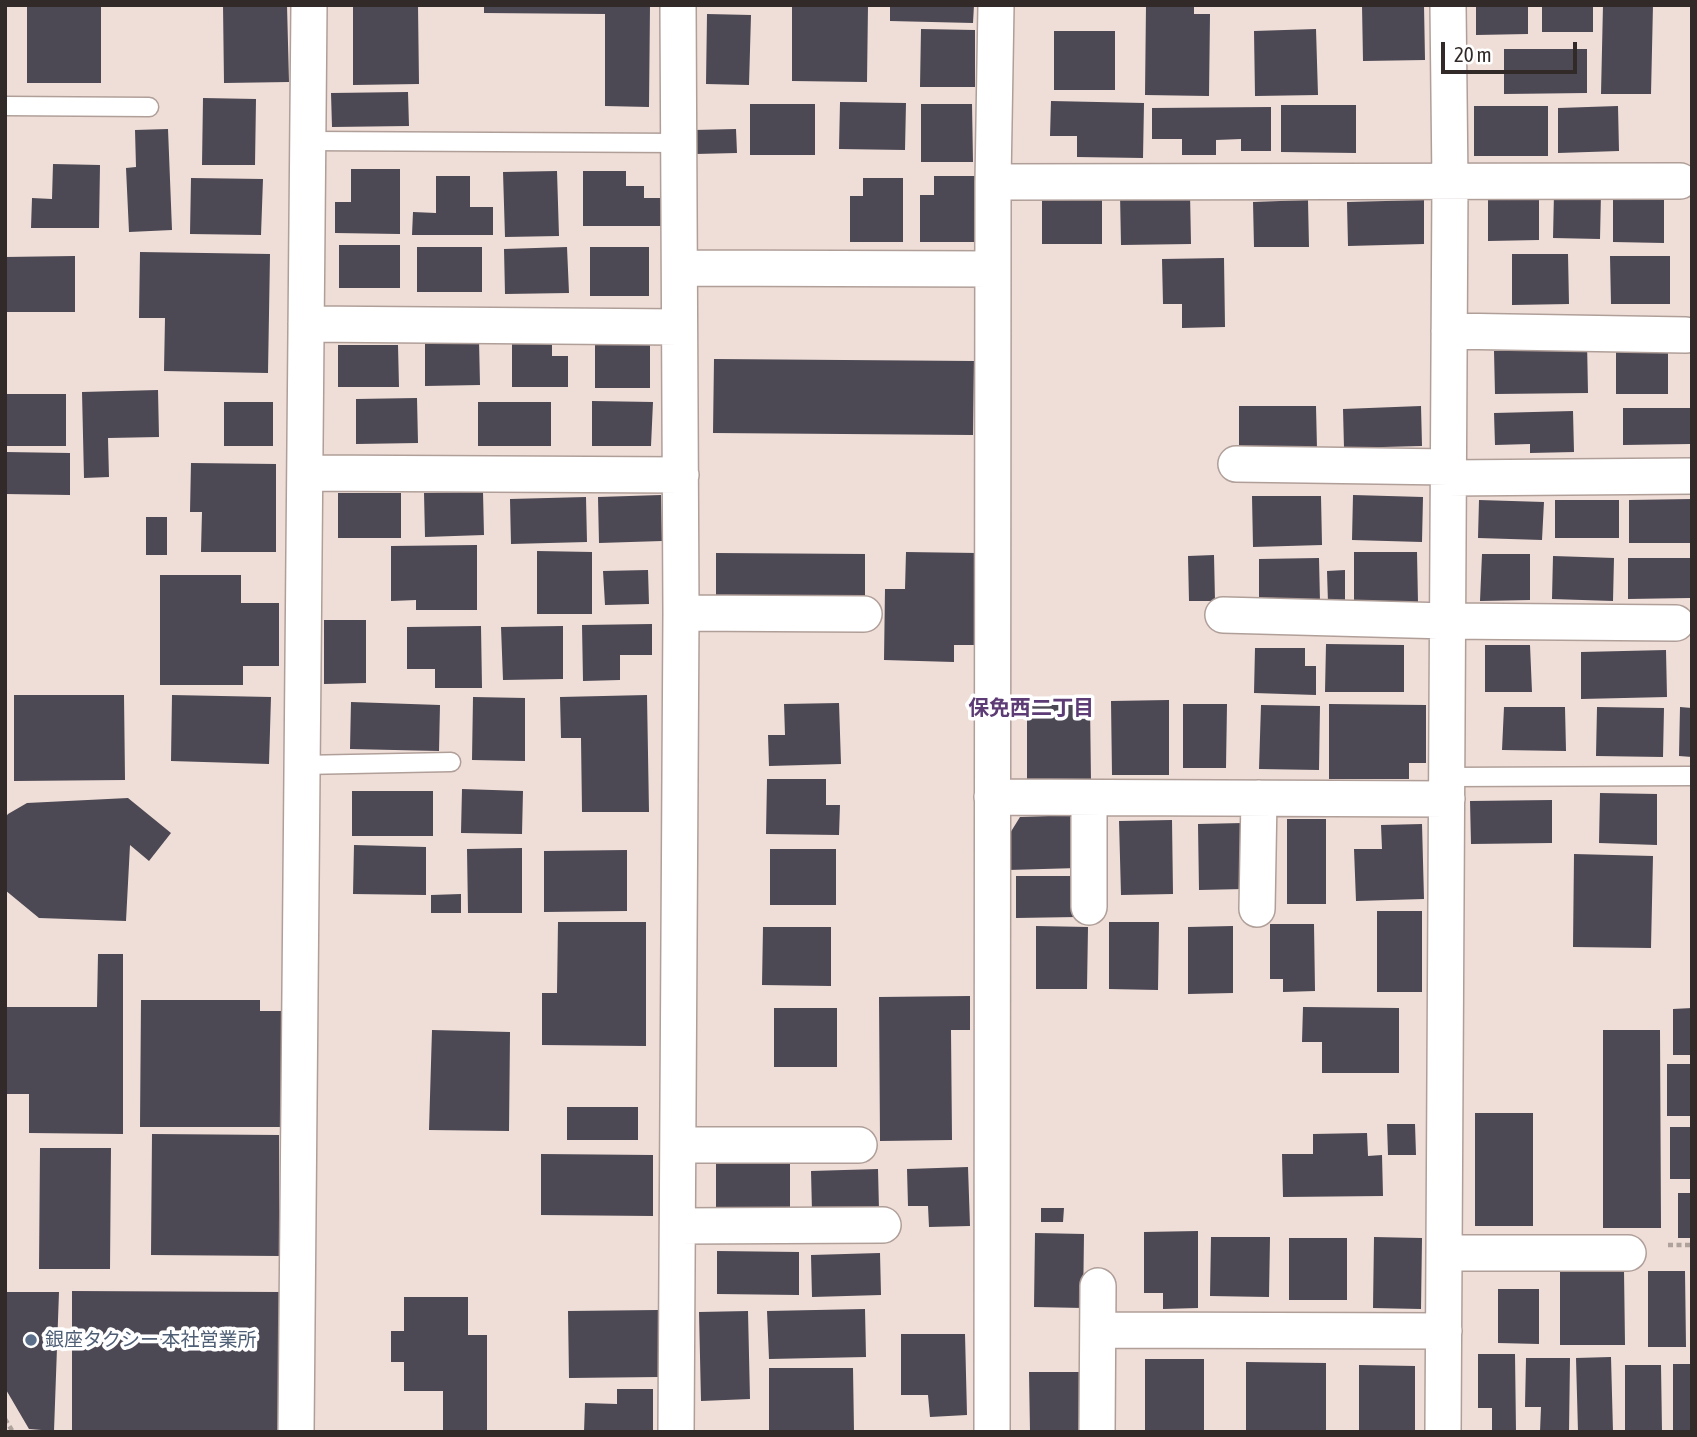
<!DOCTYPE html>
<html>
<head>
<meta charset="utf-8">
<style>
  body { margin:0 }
  #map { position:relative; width:1697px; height:1437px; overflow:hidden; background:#efded7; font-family:"Asap Condensed",sans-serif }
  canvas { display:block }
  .frame { position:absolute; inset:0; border:7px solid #312a28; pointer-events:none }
  .scale { position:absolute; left:1441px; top:42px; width:136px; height:32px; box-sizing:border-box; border:4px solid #312a28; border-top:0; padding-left:9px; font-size:21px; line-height:24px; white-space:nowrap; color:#312a28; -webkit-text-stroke:5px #fff; paint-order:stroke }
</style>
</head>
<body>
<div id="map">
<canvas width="1697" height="1437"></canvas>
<div class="frame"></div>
<div class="scale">20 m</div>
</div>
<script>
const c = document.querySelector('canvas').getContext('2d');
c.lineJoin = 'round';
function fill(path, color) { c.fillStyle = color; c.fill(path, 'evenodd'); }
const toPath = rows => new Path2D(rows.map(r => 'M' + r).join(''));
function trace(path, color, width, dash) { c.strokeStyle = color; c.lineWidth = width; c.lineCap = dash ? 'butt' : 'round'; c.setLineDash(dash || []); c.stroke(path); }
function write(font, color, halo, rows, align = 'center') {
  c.font = font + ' "Asap Condensed","Noto Sans JP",sans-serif'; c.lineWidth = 7; c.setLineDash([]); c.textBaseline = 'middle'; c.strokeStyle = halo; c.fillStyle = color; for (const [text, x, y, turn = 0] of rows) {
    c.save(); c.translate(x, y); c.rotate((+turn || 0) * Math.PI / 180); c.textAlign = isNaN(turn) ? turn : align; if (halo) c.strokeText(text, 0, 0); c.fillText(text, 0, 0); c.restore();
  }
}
const building = toPath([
  [27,5,101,5,101,83,27,83],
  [223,5,287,5,289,82,224,83],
  [353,5,418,5,419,84,353,85],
  [484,5,650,5,649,107,605,106,605,14,484,13],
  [792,5,868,5,867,82,792,81],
  [890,5,974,5,973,23,890,21],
  [1146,5,1194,5,1194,14,1210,14,1209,96,1145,95],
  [1362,5,1424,5,1425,60,1363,61],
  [1476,5,1528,5,1528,34,1476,35],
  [1542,5,1593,5,1593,32,1542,32],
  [1603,5,1653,5,1651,94,1601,94],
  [707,14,751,15,749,85,706,84],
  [921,29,975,30,975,87,920,87],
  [1316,29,1318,95,1255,96,1254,31],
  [1054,31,1115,31,1115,90,1054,90],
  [1504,49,1587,49,1587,93,1504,94],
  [408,92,409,126,332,127,331,93],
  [203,98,256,99,255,165,202,165],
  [1051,101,1144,103,1143,158,1077,157,1077,136,1050,136],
  [840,102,906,103,905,150,839,149],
  [750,104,815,104,815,155,750,155],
  [921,104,972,104,973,162,921,162],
  [1281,105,1356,105,1356,153,1281,152],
  [1474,106,1548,106,1548,156,1474,156],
  [1618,106,1619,151,1558,153,1558,108],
  [1271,107,1271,151,1241,151,1241,139,1216,140,1216,155,1182,155,1182,139,1152,139,1152,108],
  [168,129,172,230,129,232,126,168,136,167,135,130],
  [736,129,737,153,695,154,694,130],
  [53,164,100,165,99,228,31,228,32,198,52,199],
  [351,169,400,169,400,234,335,233,335,202,351,202],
  [557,171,559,236,505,237,503,172],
  [583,171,626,171,626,186,644,186,644,198,668,198,668,226,583,226],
  [436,176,470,176,470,207,493,207,493,235,412,235,413,212,436,213],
  [934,176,975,176,975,242,920,242,920,195,934,195],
  [191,178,263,179,261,235,190,234],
  [863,178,903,178,903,242,850,242,850,196,863,196],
  [1488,191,1539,191,1539,240,1488,241],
  [1613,191,1664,191,1664,243,1613,242],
  [1190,193,1191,244,1121,245,1120,194],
  [1554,193,1601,193,1600,239,1553,238],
  [1042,195,1102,195,1102,244,1042,244],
  [1308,200,1309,247,1254,247,1253,202],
  [1424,200,1424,244,1348,246,1347,202],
  [339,245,400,245,400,288,339,288],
  [417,247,482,247,482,292,417,292],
  [567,247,569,293,505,294,504,249],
  [590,247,649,247,649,296,590,296],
  [140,252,270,254,268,373,164,371,165,318,139,318],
  [1512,254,1568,254,1569,304,1512,305],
  [75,256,75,312,5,312,5,257],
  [1610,256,1670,256,1670,304,1611,304],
  [1224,258,1225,327,1182,328,1182,304,1163,304,1162,259],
  [479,340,480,385,425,386,425,341],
  [1520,341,1587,341,1588,393,1495,394,1494,351,1520,350],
  [512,342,552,342,552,356,568,356,568,387,512,387],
  [595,344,650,344,650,388,595,388],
  [338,345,398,345,399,387,338,387],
  [1616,346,1668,346,1668,394,1616,394],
  [714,359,974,361,973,435,713,433],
  [158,390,159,437,108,438,109,477,84,478,82,392],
  [5,394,66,394,66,446,5,446],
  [417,398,418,443,356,444,356,399],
  [592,401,653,402,651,446,592,446],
  [224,402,273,402,273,446,224,446],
  [478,402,551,402,551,446,478,446],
  [1239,406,1316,406,1317,449,1239,451],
  [1421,406,1422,446,1344,448,1343,409],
  [1623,408,1690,408,1690,444,1623,445],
  [1573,411,1574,452,1530,453,1530,444,1495,445,1494,413],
  [5,452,70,453,70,495,5,494],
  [191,463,276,464,276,552,201,552,202,512,190,512],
  [483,492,484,535,425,537,424,493],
  [338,493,401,493,401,538,338,538],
  [661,495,662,541,599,543,598,497],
  [1353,495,1423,497,1422,542,1352,540],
  [1252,496,1321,496,1322,545,1253,547],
  [586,497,587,542,511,544,510,499],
  [1692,499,1692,543,1629,543,1629,500],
  [1479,500,1544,502,1542,540,1478,538],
  [1555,500,1619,500,1619,538,1555,538],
  [146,517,167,517,167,555,146,555],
  [477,545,477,610,416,610,416,600,391,601,391,546],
  [537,551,592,552,592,614,537,614],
  [906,552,977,553,976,645,954,645,954,662,884,660,885,589,905,589],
  [1354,552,1417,552,1418,603,1354,605],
  [716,553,865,554,865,605,716,603],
  [1482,554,1530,554,1530,600,1480,601],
  [1214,555,1215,601,1189,601,1188,556],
  [1553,556,1614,558,1613,601,1552,599],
  [1319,558,1320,602,1259,603,1259,559],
  [1628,558,1690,558,1690,598,1628,599],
  [648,570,649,604,605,605,603,571],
  [1345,570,1345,603,1328,603,1327,571],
  [160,575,241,575,241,603,279,603,279,666,243,666,243,685,160,685],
  [324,620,366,620,366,683,324,684],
  [652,624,652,655,620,655,620,680,583,681,582,625],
  [481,626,482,688,435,688,435,669,407,669,407,627],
  [563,626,563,679,503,680,501,627],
  [1326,644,1404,645,1404,692,1325,692],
  [1485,645,1530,645,1532,692,1485,692],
  [1255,648,1305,648,1305,666,1316,666,1316,695,1254,693],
  [1666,650,1667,697,1581,699,1581,652],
  [14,695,124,695,125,780,14,781],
  [172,695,271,697,269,764,171,761],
  [647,695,649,812,582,812,581,738,561,738,560,697],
  [473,697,525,698,525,761,472,760],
  [1169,700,1169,775,1112,775,1111,701],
  [351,702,440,705,439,751,350,749],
  [839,703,841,764,769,766,768,735,785,735,784,704],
  [1027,704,1090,704,1091,782,1027,782],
  [1183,704,1227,704,1226,768,1183,768],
  [1329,704,1426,705,1426,763,1409,763,1409,779,1329,779],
  [1261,705,1320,706,1319,770,1259,769],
  [1504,707,1565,707,1566,751,1502,750],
  [1597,707,1664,708,1663,757,1596,756],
  [1680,707,1692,708,1692,757,1679,756],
  [767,779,826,779,826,805,840,805,839,835,766,834],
  [462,789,523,791,522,834,461,833],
  [352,791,433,791,433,836,352,836],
  [1600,793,1657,794,1657,845,1599,843],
  [128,798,171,833,149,861,130,845,126,921,39,918,5,890,5,818,8,814,27,803],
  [1552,800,1552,843,1471,844,1470,801],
  [1077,815,1078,868,1008,870,1007,838,1020,817],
  [1287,819,1326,819,1326,904,1287,904],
  [1172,820,1173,894,1121,895,1119,821],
  [1243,823,1244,889,1199,890,1198,824],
  [1422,824,1424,899,1356,901,1354,849,1382,849,1381,825],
  [354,845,426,847,426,895,353,894],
  [522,848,522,913,468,913,467,849],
  [770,849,836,849,836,905,770,905],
  [627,850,627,911,544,912,544,851],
  [1574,854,1653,856,1651,948,1573,947],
  [1016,876,1076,876,1077,917,1016,918],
  [461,894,461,913,431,913,431,895],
  [1377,911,1422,911,1422,992,1377,992],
  [558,922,646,922,646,1046,542,1045,542,993,557,993],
  [1109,922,1159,922,1158,990,1109,989],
  [1270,924,1314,924,1315,991,1283,992,1283,979,1270,979],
  [1036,926,1088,927,1087,989,1036,989],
  [1233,926,1233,993,1188,994,1188,927],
  [763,927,831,927,831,986,762,985],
  [98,954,123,954,123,1134,29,1133,29,1094,5,1094,5,1007,97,1007],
  [970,996,970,1030,951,1030,952,1140,880,1141,879,997],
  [141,1000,260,1000,260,1011,289,1011,288,1127,140,1127],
  [1303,1007,1399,1008,1399,1073,1322,1073,1322,1042,1302,1042],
  [774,1008,837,1008,837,1067,774,1067],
  [1692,1008,1692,1055,1673,1055,1673,1009],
  [432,1030,510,1032,509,1131,429,1130],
  [1603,1030,1660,1030,1661,1228,1603,1228],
  [1667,1064,1692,1064,1692,1116,1667,1116],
  [567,1107,638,1107,638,1140,567,1140],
  [1475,1113,1533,1113,1533,1226,1475,1226],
  [1387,1124,1415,1124,1416,1155,1388,1155],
  [1670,1127,1692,1127,1692,1179,1670,1179],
  [1367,1133,1368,1156,1382,1155,1383,1196,1283,1197,1282,1154,1313,1154,1313,1134],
  [152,1134,279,1135,279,1256,151,1255],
  [40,1148,111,1148,110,1269,39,1269],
  [541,1154,653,1155,653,1216,541,1215],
  [790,1163,790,1208,716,1208,716,1164],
  [968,1167,970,1226,929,1227,928,1206,908,1206,907,1169],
  [878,1169,879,1210,812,1212,811,1171],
  [1678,1193,1692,1193,1692,1238,1678,1238],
  [1041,1208,1064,1208,1063,1222,1041,1222],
  [1198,1231,1198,1308,1163,1309,1163,1293,1144,1293,1144,1232],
  [1035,1233,1084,1234,1083,1308,1034,1307],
  [1211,1237,1270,1237,1269,1297,1210,1296],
  [1374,1237,1422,1238,1421,1309,1373,1308],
  [1289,1238,1347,1238,1347,1300,1289,1300],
  [717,1251,799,1252,799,1295,717,1294],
  [880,1253,881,1295,812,1297,811,1255],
  [1560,1270,1624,1270,1625,1345,1560,1345],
  [1648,1271,1685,1271,1686,1347,1648,1347],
  [1498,1289,1539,1289,1539,1344,1498,1343],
  [72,1291,279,1292,279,1432,72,1432],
  [5,1292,59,1292,54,1431,29,1429,5,1388],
  [404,1297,468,1297,468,1335,487,1335,487,1432,443,1432,443,1391,404,1391,404,1362,391,1362,391,1331,404,1331],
  [865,1309,866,1357,769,1359,767,1311],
  [658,1310,659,1377,569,1378,568,1311],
  [748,1311,750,1399,701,1401,699,1312],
  [901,1334,965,1334,967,1415,930,1417,928,1395,901,1395],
  [1478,1354,1515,1354,1516,1432,1492,1432,1492,1408,1478,1408],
  [1611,1357,1613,1432,1578,1432,1576,1358],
  [1526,1358,1570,1358,1569,1432,1540,1432,1541,1407,1525,1407],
  [1145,1359,1204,1359,1204,1432,1145,1432],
  [1246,1362,1326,1363,1326,1432,1246,1432],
  [1673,1364,1692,1364,1692,1432,1673,1432],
  [1359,1365,1415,1366,1415,1432,1359,1432],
  [1625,1365,1661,1365,1662,1432,1625,1432],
  [769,1368,853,1368,854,1432,769,1432],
  [1029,1372,1083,1372,1083,1432,1030,1432],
  [617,1389,653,1389,653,1432,584,1432,585,1403,617,1404]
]);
const path = toPath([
  [1668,1245,1692,1245],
  [5,1419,13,1432]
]);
const service = toPath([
  [5,106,149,107],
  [308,141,679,143],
  [302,765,451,762],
  [1447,777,1692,776]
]);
const minor = toPath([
  [993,182,1680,181],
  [680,268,993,269],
  [306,324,679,327],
  [1449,331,1686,335],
  [1236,464,1448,467],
  [305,473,681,475],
  [1448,478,1692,476],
  [681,613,864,614],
  [1223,615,1447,621,1676,623],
  [992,797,1447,799],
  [1089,798,1089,907],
  [1257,909,1259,798],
  [679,1145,859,1145],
  [678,1226,883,1225],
  [1444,1253,1628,1253],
  [1098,1330,1444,1331],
  [296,1432,309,5],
  [676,1432,681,613,678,5],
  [992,1432,993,182,996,5],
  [1097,1432,1098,1286],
  [1443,1432,1450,183,1448,5]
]);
const markers = [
  [31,1340,7,"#5c6f8a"]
];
const serviceNames = [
  ["銀座タクシー 本社営業所",45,1340]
];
const neighbourhoodNames = [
  ["保免西二丁目",1031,708]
];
fill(building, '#4c4854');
trace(service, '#b09f99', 21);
trace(minor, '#b09f99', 38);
trace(path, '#afa19c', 4.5, [5, 3.5]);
trace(service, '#fff', 18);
trace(minor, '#fff', 35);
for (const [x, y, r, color] of markers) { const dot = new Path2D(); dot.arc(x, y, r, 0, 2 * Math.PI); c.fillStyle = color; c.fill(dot); trace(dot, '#fff', 2.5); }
write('19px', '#4e5e75', '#fff', serviceNames, 'left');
write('bold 21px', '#5d3b75', '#fff', neighbourhoodNames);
</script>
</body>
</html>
